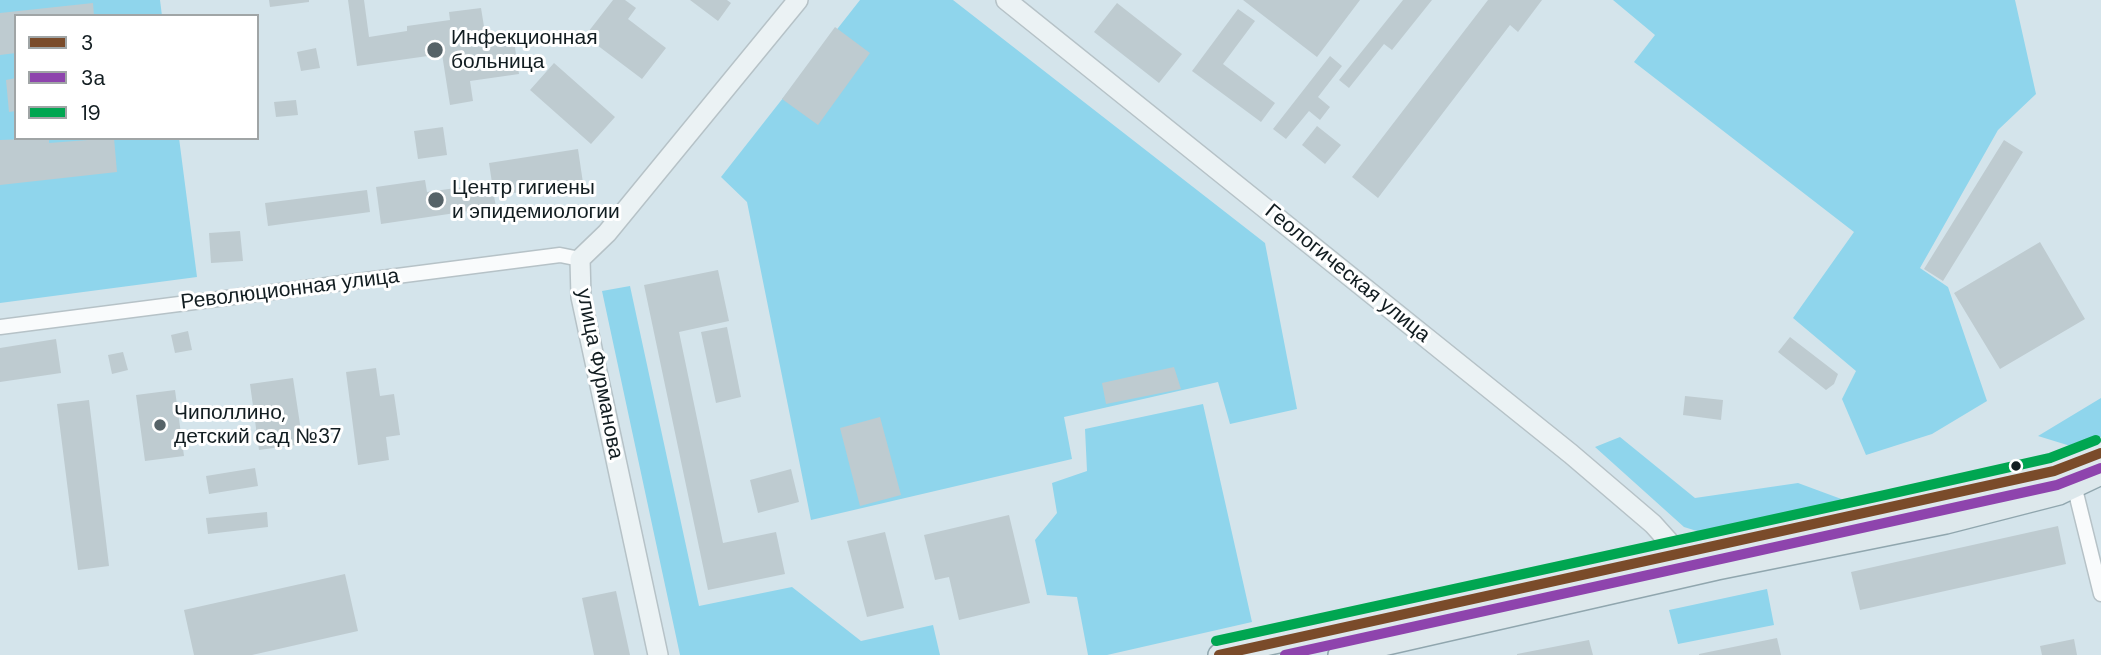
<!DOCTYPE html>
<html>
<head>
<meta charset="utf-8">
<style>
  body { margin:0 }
  #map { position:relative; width:2101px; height:655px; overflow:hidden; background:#d4e4eb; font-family:"DM Sans",sans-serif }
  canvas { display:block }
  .legend { position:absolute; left:14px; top:14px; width:245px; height:126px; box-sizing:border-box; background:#fff; border:2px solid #a0a5a6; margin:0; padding:9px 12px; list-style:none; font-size:21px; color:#121d21 }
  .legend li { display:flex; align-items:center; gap:14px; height:35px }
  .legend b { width:35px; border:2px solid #a0a5a6 }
</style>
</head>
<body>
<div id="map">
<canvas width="2101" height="655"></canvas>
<ul class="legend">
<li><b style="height:9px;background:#7a4b2a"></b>3</li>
<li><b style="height:9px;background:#8e44ad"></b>3а</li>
<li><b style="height:9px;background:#00a651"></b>19</li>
</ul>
</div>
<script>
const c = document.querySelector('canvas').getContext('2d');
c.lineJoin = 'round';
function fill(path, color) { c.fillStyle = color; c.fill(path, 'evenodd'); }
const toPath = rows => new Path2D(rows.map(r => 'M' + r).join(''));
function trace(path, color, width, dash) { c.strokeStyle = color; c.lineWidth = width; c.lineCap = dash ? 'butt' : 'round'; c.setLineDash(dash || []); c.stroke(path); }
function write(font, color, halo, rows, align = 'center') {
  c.font = font + ' "DM Sans",sans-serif'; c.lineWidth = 6; c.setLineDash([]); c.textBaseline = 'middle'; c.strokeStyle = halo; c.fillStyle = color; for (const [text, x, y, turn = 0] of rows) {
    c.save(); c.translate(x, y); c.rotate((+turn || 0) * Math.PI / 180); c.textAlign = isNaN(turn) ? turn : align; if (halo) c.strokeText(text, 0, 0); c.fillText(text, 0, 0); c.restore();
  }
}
const green = toPath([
  [0,0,160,0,162,16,16,16,16,138,179,138,197,277,0,303],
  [860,0,953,0,1265,243,1297,409,1230,424,1218,382,1064,417,1072,459,811,520,747,202,721,177],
  [1613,0,2015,0,2036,94,1998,130,1920,268,1948,287,1987,401,1932,434,1866,455,1842,399,1856,371,1793,318,1854,232,1634,62,1655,35],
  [630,286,699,606,792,587,861,641,933,625,940,655,680,655,602,291],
  [2101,398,2101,437,2077,448,2038,436],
  [1203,404,1252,622,1107,655,1088,655,1077,597,1047,595,1035,540,1057,513,1052,483,1087,471,1085,429],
  [1620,437,1695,498,1798,483,1844,500,1714,533,1700,532,1684,527,1595,447],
  [1767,589,1774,625,1678,644,1669,610]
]);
const building = toPath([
  [269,0,309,0,309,2,270,7],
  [348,0,364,0,369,37,407,31,407,26,450,20,449,12,481,8,487,45,514,41,519,74,470,81,473,101,450,105,442,54,357,66],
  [613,0,625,0,636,8,628,19,666,48,642,79,585,36],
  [690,0,727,0,731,3,718,21],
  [1243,0,1360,0,1317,57],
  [1403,0,1432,0,1392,50,1384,44,1349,88,1339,80],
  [1488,0,1542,0,1518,32,1510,25,1378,198,1352,177],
  [93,3,94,16,16,16,16,53,0,55,0,13],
  [1117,3,1182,54,1159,83,1094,32],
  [1238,9,1255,21,1223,64,1275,103,1261,122,1192,71],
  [835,27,870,53,818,125,782,99],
  [316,48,320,68,301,71,297,52],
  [1330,56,1342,66,1318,97,1330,107,1320,120,1309,111,1286,139,1273,129],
  [554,63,615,117,591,144,530,90],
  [16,78,16,111,9,112,6,80],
  [296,100,298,115,276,117,274,102],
  [1317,126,1341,145,1325,164,1302,145],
  [443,127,447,155,418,159,414,131],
  [49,138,49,143,114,138,117,172,0,185,0,140],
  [2004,140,2023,152,1943,281,1924,269],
  [578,149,583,183,494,196,496,207,381,224,376,187,425,180,427,192,492,183,489,163],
  [367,190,370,212,268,226,265,203],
  [240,231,243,261,211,263,209,233],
  [2040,242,2085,319,2000,369,1954,293],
  [718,270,729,321,679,332,723,543,776,532,785,574,708,590,644,285],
  [727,327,741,397,716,403,701,332],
  [188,331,192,350,175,353,171,335],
  [1790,337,1838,374,1834,384,1826,390,1778,352],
  [56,339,61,373,0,382,0,348],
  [123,352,128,370,112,374,108,355],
  [1174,367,1181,389,1106,404,1102,383],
  [376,368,380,396,394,394,400,435,386,437,389,460,358,465,346,372],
  [293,378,303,444,259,450,250,384],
  [175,390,184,456,145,461,136,395],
  [1685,396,1723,400,1721,420,1683,415],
  [89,400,109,566,78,570,57,404],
  [880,417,901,495,860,506,840,428],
  [255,468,258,486,209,494,206,476],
  [791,469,799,502,758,513,750,480],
  [267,512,268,527,208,534,206,518],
  [1009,515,1030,603,959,620,949,577,935,580,924,535],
  [2058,526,2066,564,1860,610,1851,572],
  [885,532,904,608,867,617,847,541],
  [345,574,358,631,252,655,194,655,184,610],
  [616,591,630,655,594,655,582,598],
  [1777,638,1781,655,1699,655,1699,654],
  [2074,639,2077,655,2042,655,2040,646],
  [1589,640,1593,655,1517,655,1517,654]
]);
const street = toPath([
  [0,327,560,255,580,259],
  [2073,481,2101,594]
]);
const secondary = toPath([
  [1006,0,1571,454,1653,524,1680,554],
  [658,655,581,297,580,259,607,233,798,0]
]);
const primary = toPath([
  [1219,655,1888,509,2054,471,2101,453],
  [1339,655,1717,569,1946,523,2059,494,2101,474]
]);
const bus1 = toPath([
  [1219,655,2054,471,2101,453]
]);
const bus2 = toPath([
  [1285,655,2057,485,2101,468]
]);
const bus3 = toPath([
  [1216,641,1885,495,2050,458,2096,440]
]);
const markers = [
  [435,50,9,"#566368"],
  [436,200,9,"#566368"],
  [160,425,7,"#566368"],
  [2016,466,6,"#121d21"]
];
const poiNames = [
  ["Инфекционная",451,38],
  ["больница",451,62],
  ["Центр гигиены",452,188],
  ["и эпидемиологии",452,212],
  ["Чиполлино,",174,413],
  ["детский сад №37",174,437]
];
const streetNames = [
  ["Геологическая улица",1347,274,39],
  ["Революционная улица",290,290,-7],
  ["улица Фурманова",599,374,79]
];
fill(green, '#8fd5ec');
fill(building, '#becbd0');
trace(street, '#b6c2c7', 17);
trace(secondary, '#b6c2c7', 22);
trace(primary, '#90a6ae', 24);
trace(street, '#f9fbfc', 14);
trace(secondary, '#ebf2f4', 19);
trace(primary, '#dde8ec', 21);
trace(bus1, '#7a4b2a', 10);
trace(bus2, '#8e44ad', 10);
trace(bus3, '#00a651', 10);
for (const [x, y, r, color] of markers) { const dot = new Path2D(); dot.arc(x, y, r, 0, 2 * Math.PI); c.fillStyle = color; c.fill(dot); trace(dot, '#fff', 2.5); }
write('21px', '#121d21', '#fff', poiNames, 'left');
write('21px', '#121d21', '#fff', streetNames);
</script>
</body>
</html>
